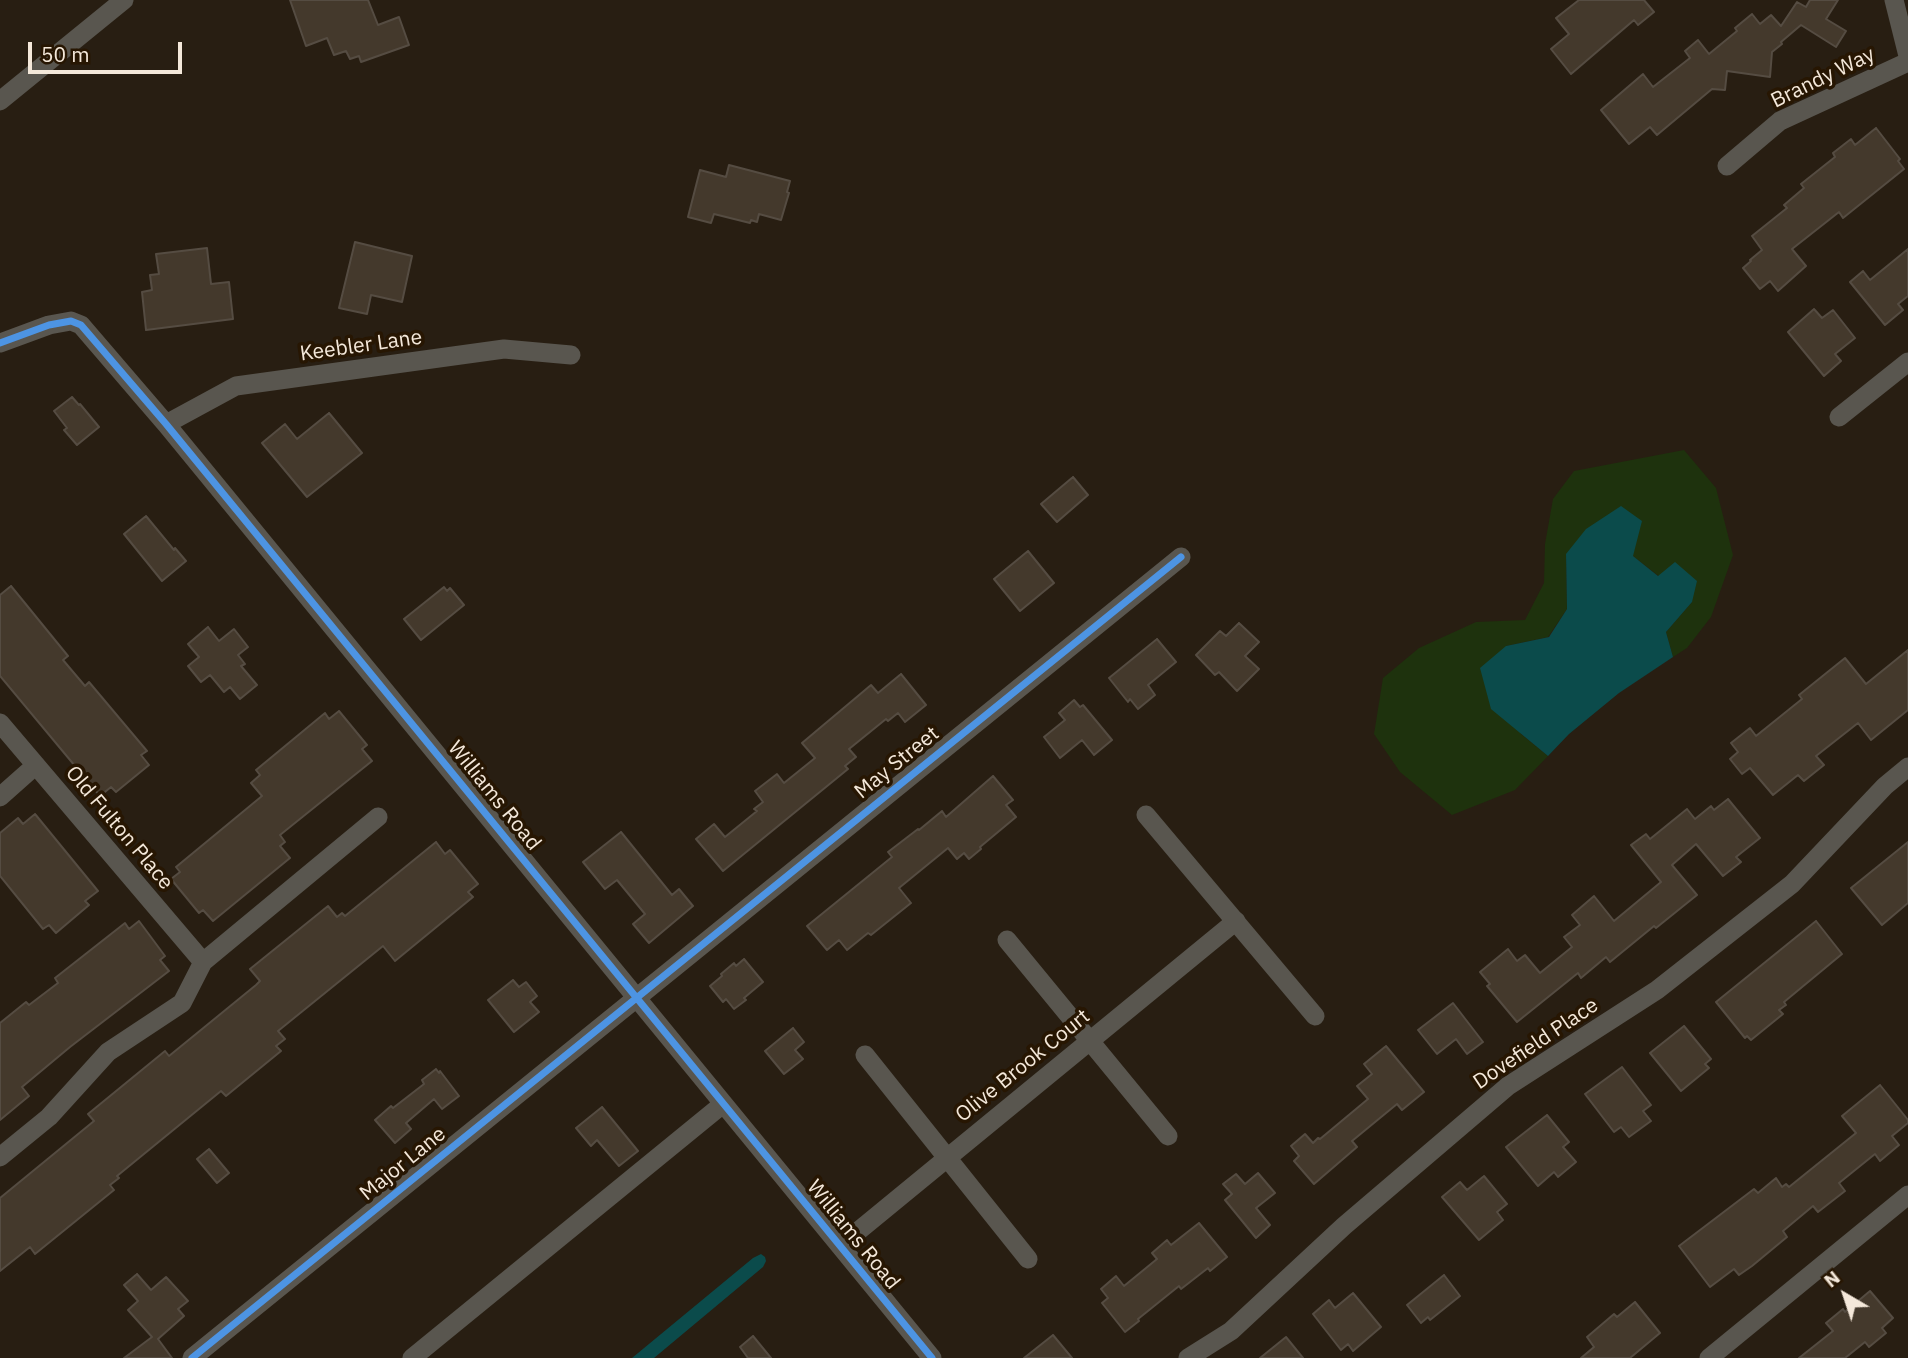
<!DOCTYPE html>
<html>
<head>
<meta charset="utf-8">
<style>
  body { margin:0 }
  #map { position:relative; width:1908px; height:1358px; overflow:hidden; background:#281e12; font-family:"IBM Plex Sans",sans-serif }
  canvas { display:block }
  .north { position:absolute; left:1810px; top:1260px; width:70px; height:70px; -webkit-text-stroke:5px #271602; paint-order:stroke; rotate:321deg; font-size:19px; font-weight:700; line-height:28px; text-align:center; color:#f4e8da }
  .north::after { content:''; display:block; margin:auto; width:24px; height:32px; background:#f4e8da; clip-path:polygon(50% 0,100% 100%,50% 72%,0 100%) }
  .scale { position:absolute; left:28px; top:42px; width:154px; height:32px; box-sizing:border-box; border:4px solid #f4e8da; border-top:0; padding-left:9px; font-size:21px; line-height:24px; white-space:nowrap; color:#f4e8da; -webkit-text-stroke:5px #271602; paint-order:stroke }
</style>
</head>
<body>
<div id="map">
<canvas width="1908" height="1358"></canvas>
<div class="north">N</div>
<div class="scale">50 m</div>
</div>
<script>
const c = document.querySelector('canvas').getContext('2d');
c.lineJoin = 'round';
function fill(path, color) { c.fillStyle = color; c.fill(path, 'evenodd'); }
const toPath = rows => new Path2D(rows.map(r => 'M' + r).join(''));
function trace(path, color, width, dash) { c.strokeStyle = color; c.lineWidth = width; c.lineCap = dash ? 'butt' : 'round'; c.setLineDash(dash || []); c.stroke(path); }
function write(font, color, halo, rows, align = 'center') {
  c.font = font + ' "IBM Plex Sans",sans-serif'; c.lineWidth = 7; c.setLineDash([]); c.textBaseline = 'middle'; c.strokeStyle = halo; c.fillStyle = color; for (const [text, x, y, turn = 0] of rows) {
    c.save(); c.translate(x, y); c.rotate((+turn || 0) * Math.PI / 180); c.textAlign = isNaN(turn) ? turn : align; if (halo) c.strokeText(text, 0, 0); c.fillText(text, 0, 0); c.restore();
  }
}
const green = toPath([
  [1684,450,1716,488,1733,555,1711,617,1687,648,1673,657,1666,632,1692,602,1633,556,1566,554,1567,609,1548,637,1506,646,1521,734,1548,756,1515,790,1452,815,1400,772,1374,734,1383,678,1419,648,1476,622,1525,620,1544,583,1545,544,1553,499,1574,471]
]);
const water = toPath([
  [1621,506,1642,521,1633,556,1658,576,1675,562,1697,581,1692,602,1666,632,1673,657,1619,693,1569,734,1548,756,1491,709,1480,668,1506,646,1549,637,1567,609,1566,554,1586,529],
  [761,1254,765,1257,766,1261,763,1267,654,1358,632,1358,753,1258]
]);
const building = toPath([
  [290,0,368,0,378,25,399,17,409,45,361,62,359,56,350,59,346,51,334,55,327,38,306,46,290,0],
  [1579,0,1644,0,1654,12,1638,25,1634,20,1571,74,1551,49,1569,34,1556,18,1579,0],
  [1810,0,1838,0,1826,19,1846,31,1836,47,1801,25,1781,42,1782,44,1772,52,1770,77,1727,71,1725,90,1712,89,1657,135,1650,127,1629,144,1601,110,1643,74,1653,87,1690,58,1685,51,1698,40,1709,54,1737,31,1735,28,1752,14,1760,24,1771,15,1781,26,1797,2,1806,7,1810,0],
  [1876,128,1900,159,1898,161,1904,169,1843,218,1839,212,1792,249,1806,266,1778,291,1770,281,1760,289,1743,268,1751,261,1750,260,1762,250,1752,236,1787,208,1784,205,1804,188,1801,184,1835,157,1833,153,1851,139,1855,145,1876,128],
  [729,165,790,181,787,192,789,193,781,220,759,214,757,222,751,220,750,223,714,214,711,223,688,217,700,170,726,177,729,165],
  [355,242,412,256,402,302,371,295,367,314,339,308,355,242],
  [207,248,211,284,229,282,233,319,146,330,142,292,152,290,150,275,159,274,156,254,207,248],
  [1908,249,1908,296,1898,304,1903,310,1885,325,1850,282,1863,271,1870,280,1908,249],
  [1814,309,1822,318,1833,310,1855,338,1835,354,1841,361,1824,376,1788,332,1814,309],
  [72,397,79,405,80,404,99,427,77,445,64,430,67,428,54,411,72,397],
  [329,413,362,453,307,497,262,443,285,424,297,439,329,413],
  [1073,477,1088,495,1057,522,1041,504,1073,477],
  [146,516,174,550,175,548,186,561,162,581,124,534,146,516],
  [1028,551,1054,583,1020,611,994,579,1028,551],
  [11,586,68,656,63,660,85,686,89,682,147,751,141,755,149,765,116,792,111,787,100,796,0,676,0,595,11,586],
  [444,587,447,591,450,588,464,605,421,640,404,619,444,587],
  [1239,623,1259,642,1245,656,1259,669,1237,691,1219,672,1215,675,1196,655,1220,631,1226,636,1239,623],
  [208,627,219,641,234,629,248,647,238,655,245,664,241,666,257,685,240,699,230,687,224,692,210,675,201,682,188,666,199,657,188,644,208,627],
  [1157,639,1176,662,1148,685,1155,695,1138,709,1130,699,1128,702,1109,678,1157,639],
  [1908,650,1908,710,1871,740,1858,723,1816,756,1824,765,1804,781,1798,775,1773,795,1750,768,1742,774,1730,759,1738,752,1731,743,1750,728,1756,736,1802,699,1799,695,1845,658,1866,684,1908,650],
  [901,674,926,705,905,722,898,713,888,721,886,719,849,749,856,757,845,766,848,769,723,871,696,839,714,824,725,837,757,811,754,809,763,802,755,791,777,774,784,783,815,758,802,743,871,685,878,693,901,674],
  [1074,700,1080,707,1083,705,1112,740,1094,755,1082,740,1060,758,1044,737,1065,720,1059,713,1074,700],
  [339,711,367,745,362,749,372,761,280,835,285,842,280,846,290,858,213,921,203,910,199,913,171,879,180,872,176,867,262,796,251,783,260,775,256,770,325,713,329,719,339,711],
  [993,776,1013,800,1006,805,1016,817,980,847,981,849,969,859,964,853,957,859,948,848,899,888,911,903,871,935,868,933,847,950,839,940,827,950,807,926,892,857,888,852,918,829,919,830,942,811,946,817,993,776],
  [1728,799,1760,838,1736,857,1741,862,1723,876,1696,844,1672,865,1697,895,1656,928,1654,926,1610,962,1606,957,1581,978,1578,973,1517,1022,1487,986,1490,984,1480,972,1508,949,1517,961,1525,955,1540,973,1572,947,1564,937,1580,925,1572,915,1594,896,1614,921,1661,882,1631,845,1646,834,1650,839,1687,809,1695,819,1711,806,1714,810,1728,799],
  [35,814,98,891,85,901,89,905,56,933,49,925,43,929,0,876,0,833,18,818,23,824,35,814],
  [621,832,672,895,679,889,693,906,649,943,633,924,645,914,617,880,605,889,583,862,621,832],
  [436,842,445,854,450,850,478,884,468,892,473,897,395,961,383,946,278,1031,285,1039,276,1046,281,1051,226,1096,221,1091,117,1176,119,1178,110,1185,114,1190,35,1254,30,1247,0,1271,0,1198,94,1121,88,1114,165,1051,169,1056,256,985,260,981,250,969,328,906,337,917,342,913,345,916,436,842],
  [1908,842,1908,903,1882,925,1851,888,1908,842],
  [139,921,165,956,160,960,169,971,70,1047,22,1087,29,1096,0,1120,0,1023,26,1002,29,1005,58,983,55,978,125,923,129,929,139,921],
  [1816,921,1842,954,1784,1002,1786,1005,1779,1010,1783,1014,1751,1040,1747,1036,1745,1038,1716,1002,1816,921],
  [744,959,763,982,744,998,746,1000,734,1009,726,999,723,1002,710,986,722,976,721,974,734,963,736,966,744,959],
  [513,980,519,987,526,982,537,996,530,1002,539,1012,514,1032,488,1000,513,980],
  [1453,1003,1483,1042,1467,1054,1456,1039,1437,1054,1418,1030,1453,1003],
  [1684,1026,1711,1059,1705,1064,1709,1068,1681,1091,1650,1053,1684,1026],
  [793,1028,804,1042,795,1050,803,1059,784,1074,765,1051,793,1028],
  [1386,1046,1424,1092,1402,1110,1397,1104,1352,1141,1357,1147,1314,1184,1294,1161,1299,1156,1291,1146,1305,1134,1313,1143,1318,1138,1320,1139,1368,1099,1357,1086,1372,1074,1364,1064,1386,1046],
  [1622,1067,1651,1105,1643,1111,1651,1121,1629,1137,1621,1127,1614,1132,1585,1094,1622,1067],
  [436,1069,439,1073,440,1071,459,1096,442,1109,434,1099,406,1123,411,1129,395,1143,375,1120,391,1106,393,1108,424,1084,422,1080,436,1069],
  [1880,1085,1908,1120,1908,1123,1892,1136,1899,1145,1880,1161,1875,1154,1839,1183,1845,1191,1818,1212,1813,1206,1783,1231,1787,1237,1752,1266,1739,1275,1734,1269,1710,1287,1679,1246,1754,1189,1758,1193,1776,1178,1782,1187,1786,1184,1789,1187,1856,1133,1842,1116,1880,1085],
  [602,1107,638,1151,619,1166,597,1140,591,1146,576,1128,602,1107],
  [1547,1115,1569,1142,1563,1147,1576,1162,1558,1177,1554,1172,1538,1186,1506,1147,1547,1115],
  [209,1149,229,1173,217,1183,197,1159,209,1149],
  [1258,1173,1275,1193,1256,1208,1270,1225,1256,1238,1225,1200,1232,1194,1223,1184,1236,1174,1245,1184,1258,1173],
  [1484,1176,1507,1204,1497,1212,1503,1220,1479,1240,1442,1197,1460,1182,1467,1190,1484,1176],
  [1199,1223,1227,1257,1210,1271,1208,1268,1181,1289,1179,1286,1138,1319,1139,1321,1125,1332,1102,1303,1108,1298,1101,1289,1116,1276,1124,1286,1157,1259,1152,1253,1167,1240,1171,1245,1199,1223],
  [137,1274,151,1290,166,1277,188,1301,178,1309,184,1316,158,1339,172,1358,124,1358,152,1337,128,1310,138,1301,124,1285,137,1274],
  [1444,1275,1460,1296,1430,1320,1428,1317,1421,1323,1407,1305,1444,1275],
  [1870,1291,1893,1318,1882,1328,1886,1333,1869,1347,1865,1342,1845,1358,1799,1358,1833,1331,1826,1323,1843,1309,1845,1312,1870,1291],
  [1353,1293,1381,1327,1353,1351,1348,1344,1341,1350,1313,1314,1329,1300,1335,1308,1353,1293],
  [1635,1302,1660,1333,1630,1358,1581,1358,1594,1347,1587,1337,1614,1314,1617,1317,1635,1302],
  [1053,1335,1072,1358,1024,1358,1053,1335],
  [753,1336,771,1358,748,1358,740,1347,753,1336],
  [1286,1337,1303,1358,1260,1358,1286,1337]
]);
const minor = toPath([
  [1894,0,1908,56],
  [0,101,124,0],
  [1727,166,1780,121,1908,62],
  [0,343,49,325,71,321,81,325,166,424,932,1358],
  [1839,417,1908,362],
  [166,424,236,386,504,349,571,355],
  [0,723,203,962],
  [0,797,36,765],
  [1146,815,1315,1016],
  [1007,940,1168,1136],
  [865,1055,1028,1259],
  [0,1157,49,1117,108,1052,182,1003,203,962,378,817],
  [840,1246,1236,921],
  [192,1358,1181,557],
  [412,1358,723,1104],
  [1188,1358,1231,1331,1344,1226,1508,1086,1657,990,1792,884,1885,786,1908,767],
  [1709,1358,1908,1195]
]);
const cycleway = toPath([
  [0,343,49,325,71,321,81,325,166,424,932,1358],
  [192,1358,1181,557]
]);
const streetNames = [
  ["Brandy Way",1823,78,-26],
  ["Keebler Lane",361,346,-8],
  ["May Street",897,763,-39],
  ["Williams Road",494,796,51],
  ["Old Fulton Place",119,828,50],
  ["Dovefield Place",1536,1044,-34],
  ["Olive Brook Court",1023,1066,-39],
  ["Major Lane",403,1164,-39],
  ["Williams Road",853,1235,51]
];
fill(green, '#1e320d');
fill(water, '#0b4b4b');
fill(building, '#44392c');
trace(building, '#554c42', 2);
trace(minor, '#59564f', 19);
trace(cycleway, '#4d94e3', 7);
write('21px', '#f4e8da', '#271602', streetNames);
</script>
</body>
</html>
